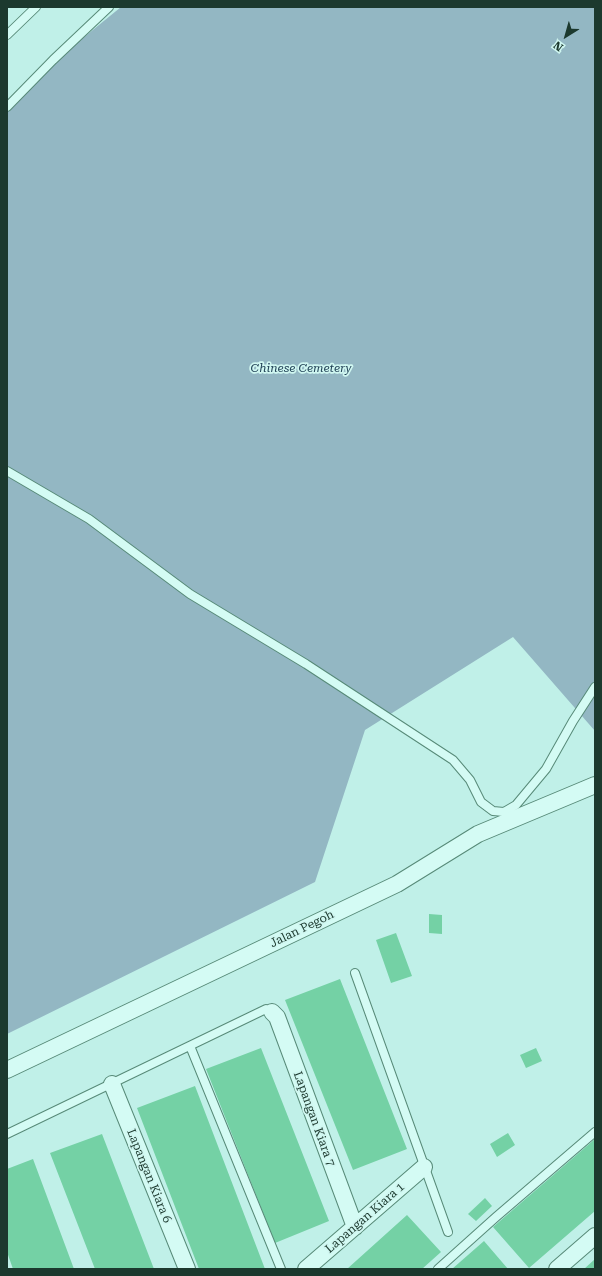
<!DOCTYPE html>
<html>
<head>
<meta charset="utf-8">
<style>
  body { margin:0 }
  #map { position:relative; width:602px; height:1276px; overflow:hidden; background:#c0f0e8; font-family:"Roboto Serif",serif }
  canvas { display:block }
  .frame { position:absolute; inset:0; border:8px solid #1c392e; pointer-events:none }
  .north { position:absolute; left:546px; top:16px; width:40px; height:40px; -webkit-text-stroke:3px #d0f7f1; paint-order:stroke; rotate:217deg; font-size:11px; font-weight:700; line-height:16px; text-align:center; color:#1c392e }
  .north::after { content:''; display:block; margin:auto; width:14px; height:18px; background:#1c392e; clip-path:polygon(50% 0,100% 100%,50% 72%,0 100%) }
</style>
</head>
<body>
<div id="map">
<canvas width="602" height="1276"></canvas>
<div class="frame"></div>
<div class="north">N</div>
</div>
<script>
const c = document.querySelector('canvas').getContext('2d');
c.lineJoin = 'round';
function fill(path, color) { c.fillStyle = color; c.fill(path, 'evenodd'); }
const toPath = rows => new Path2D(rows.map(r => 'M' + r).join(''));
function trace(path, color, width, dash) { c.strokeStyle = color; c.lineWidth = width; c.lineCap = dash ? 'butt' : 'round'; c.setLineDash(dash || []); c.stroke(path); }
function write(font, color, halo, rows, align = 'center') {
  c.font = font + ' "Roboto Serif",serif'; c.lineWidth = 3.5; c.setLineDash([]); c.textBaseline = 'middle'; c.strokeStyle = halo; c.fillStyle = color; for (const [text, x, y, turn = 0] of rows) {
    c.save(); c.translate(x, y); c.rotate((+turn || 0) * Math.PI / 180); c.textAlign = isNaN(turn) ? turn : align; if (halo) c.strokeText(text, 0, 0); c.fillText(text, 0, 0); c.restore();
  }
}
const cemetery = toPath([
  [121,7,595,7,595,731,513,637,365,730,315,882,7,1034,7,100]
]);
const building = toPath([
  [429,914,442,915,442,934,429,933],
  [396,933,412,976,391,983,376,940],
  [340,979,407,1149,353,1170,285,1000],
  [261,1048,329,1221,275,1243,206,1069],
  [536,1048,542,1061,526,1068,520,1055],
  [195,1086,265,1269,199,1269,137,1108],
  [508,1133,515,1145,497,1157,490,1144],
  [102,1134,154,1269,95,1269,50,1153],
  [595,1139,595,1211,529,1268,493,1227],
  [33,1159,74,1269,13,1269,7,1252,7,1169],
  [485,1198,492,1206,476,1221,468,1214],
  [407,1215,441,1252,422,1269,347,1269],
  [484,1241,508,1269,452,1269],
  [595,1259,595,1269,584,1269]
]);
const lane = toPath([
  [7,35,36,7],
  [7,107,53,60,109,7],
  [7,471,89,519,190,594,306,664,453,760,470,780,481,802,493,811,504,812,516,805,546,769,573,721,595,687],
  [355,973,448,1232],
  [190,1046,281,1269],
  [7,1134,266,1009,272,1012],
  [438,1269,496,1217,595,1132]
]);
const street = toPath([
  [272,1012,277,1017,355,1227],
  [7,1070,397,884,478,834,595,785],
  [112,1084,187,1269],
  [306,1269,424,1167],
  [557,1269,595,1236]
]);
const parkNames = [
  ["Chinese Cemetery",301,368]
];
const streetNames = [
  ["Jalan Pegoh",302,929,-26],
  ["Lapangan Kiara 7",314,1119,70],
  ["Lapangan Kiara 6",149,1176,68],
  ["Lapangan Kiara 1",365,1218,-41]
];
fill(cemetery, '#93b7c3');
fill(building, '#74d1a5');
trace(lane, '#578a78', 10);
trace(street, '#578a78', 18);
trace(lane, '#d4fbf4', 8);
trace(street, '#d4fbf4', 16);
write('italic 12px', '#224357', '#d0f7f1', parkNames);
write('12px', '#1c392e', '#d0f7f1', streetNames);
</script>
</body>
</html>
